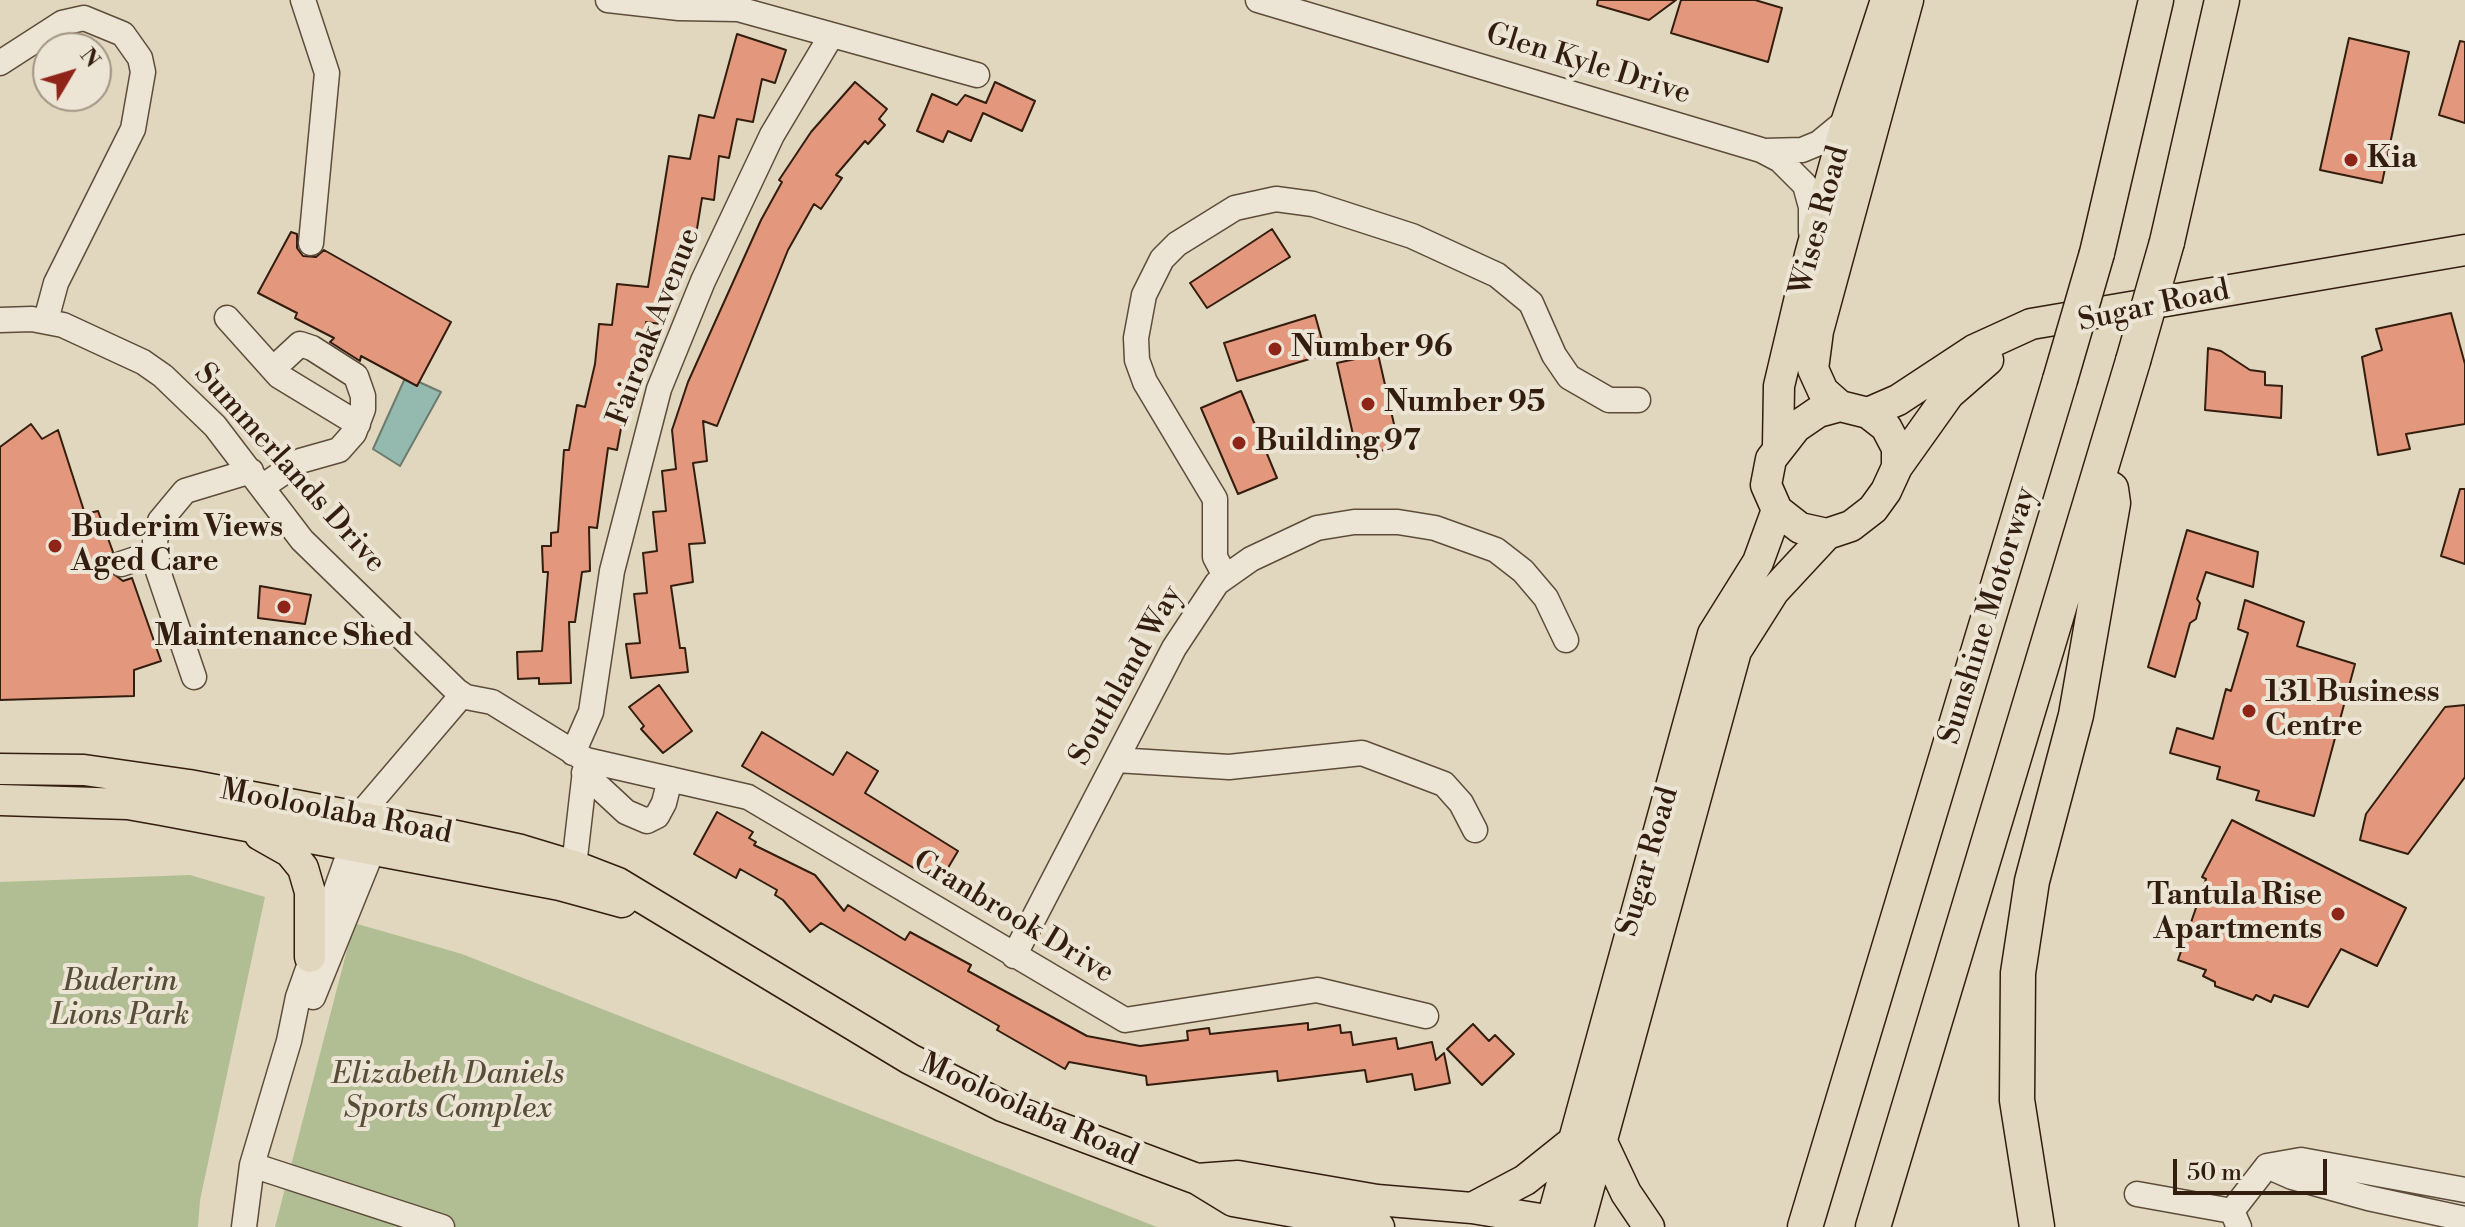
<!DOCTYPE html>
<html>
<head>
<meta charset="utf-8">
<style>
  body { margin:0 }
  #map { position:relative; width:2465px; height:1227px; overflow:hidden; background:#e1d7be; font-family:"Libre Bodoni",serif }
  canvas { display:block }
  .north { position:absolute; left:32px; top:32px; width:80px; height:80px; box-sizing:border-box; background:#ece5d5; border:2px solid #a29585; border-radius:50%; rotate:52deg; font-size:22px; font-weight:700; line-height:32px; text-align:center; color:#321d0e }
  .north::after { content:''; display:block; margin:auto; width:28px; height:36px; background:#8f2418; clip-path:polygon(50% 0,100% 100%,50% 72%,0 100%) }
  .scale { position:absolute; left:2173px; top:1159px; width:154px; height:36px; box-sizing:border-box; border:4px solid #321d0e; border-top:0; padding-left:10px; font-size:24px; line-height:28px; white-space:nowrap; color:#321d0e; -webkit-text-stroke:6px #ece5d5; paint-order:stroke }
</style>
</head>
<body>
<div id="map">
<canvas width="2465" height="1227"></canvas>
<div class="north">N</div>
<div class="scale">50 m</div>
</div>
<script>
const c = document.querySelector('canvas').getContext('2d');
c.lineJoin = 'round';
function fill(path, color) { c.fillStyle = color; c.fill(path, 'evenodd'); }
const toPath = rows => new Path2D(rows.map(r => 'M' + r).join(''));
function trace(path, color, width, dash) { c.strokeStyle = color; c.lineWidth = width; c.lineCap = dash ? 'butt' : 'round'; c.setLineDash(dash || []); c.stroke(path); }
function write(font, color, halo, rows, align = 'center') {
  c.font = font + ' "Libre Bodoni",serif'; c.lineWidth = 8; c.setLineDash([]); c.textBaseline = 'middle'; c.strokeStyle = halo; c.fillStyle = color; for (const [text, x, y, turn = 0] of rows) {
    c.save(); c.translate(x, y); c.rotate((+turn || 0) * Math.PI / 180); c.textAlign = isNaN(turn) ? turn : align; if (halo) c.strokeText(text, 0, 0); c.fillText(text, 0, 0); c.restore();
  }
}
const green = toPath([
  [190,875,265,897,200,1200,198,1227,0,1227,0,882],
  [354,923,462,954,1157,1227,275,1227]
]);
const water = toPath([
  [406,376,441,392,400,466,373,449,406,376]
]);
const building = toPath([
  [1598,0,1676,0,1649,20,1597,5,1598,0],
  [1681,0,1755,0,1782,8,1768,62,1671,33,1681,0],
  [737,34,786,50,775,83,762,79,753,122,737,119,729,158,719,156,714,200,702,198,695,241,684,239,680,281,665,279,661,324,646,322,642,364,633,363,617,450,608,448,597,528,589,527,590,571,582,572,575,622,569,622,571,683,539,684,539,678,518,679,517,652,542,651,548,572,543,572,542,546,551,546,551,533,558,532,564,450,569,450,577,405,585,407,595,364,599,324,612,325,617,284,648,287,669,156,690,159,699,115,714,118,737,34],
  [2349,38,2409,52,2382,183,2320,170,2349,38],
  [2460,41,2465,42,2465,123,2439,115,2460,41],
  [855,82,887,109,879,119,885,125,868,144,865,141,836,175,842,178,821,209,814,204,788,250,717,426,703,421,707,461,693,463,705,543,689,544,693,582,671,586,680,648,685,648,688,672,631,678,626,644,640,643,634,594,647,593,643,553,657,551,653,512,666,511,662,471,676,469,672,430,688,382,761,220,782,182,779,180,811,132,855,82],
  [995,82,1035,101,1022,131,983,113,971,141,948,131,943,142,917,131,932,94,957,105,965,95,986,103,995,82],
  [1272,229,1290,257,1207,308,1190,283,1272,229],
  [291,232,297,234,297,248,303,256,316,257,324,250,451,322,417,386,361,356,360,361,330,342,334,338,295,318,297,313,258,293,291,232],
  [2451,313,2465,364,2465,424,2406,434,2410,449,2378,455,2362,357,2382,350,2376,329,2451,313],
  [1315,315,1326,354,1237,381,1224,343,1315,315],
  [2208,348,2221,351,2250,370,2265,372,2265,385,2282,386,2281,418,2205,410,2208,348],
  [1378,354,1399,446,1358,457,1337,363,1378,354],
  [1241,391,1277,478,1238,494,1201,408,1241,391],
  [31,424,42,439,58,430,85,514,98,511,113,552,107,560,107,569,123,581,132,578,161,661,134,670,134,696,0,700,0,447,31,424],
  [2460,489,2465,489,2465,564,2441,556,2460,489],
  [2187,530,2258,552,2253,587,2206,572,2197,599,2200,603,2196,619,2190,623,2175,677,2148,667,2187,530],
  [260,586,311,595,305,624,258,618,260,586],
  [2245,600,2304,622,2297,646,2355,664,2314,816,2256,800,2259,791,2217,779,2220,767,2170,753,2177,728,2213,739,2226,689,2231,691,2248,633,2238,629,2245,600],
  [659,685,692,731,663,753,641,729,644,726,629,707,659,685],
  [2465,705,2465,777,2408,854,2360,840,2366,814,2445,707,2465,705],
  [762,732,833,775,847,752,878,771,865,793,958,851,939,883,742,766,762,732],
  [717,812,753,832,749,838,756,842,754,845,815,875,844,911,848,905,905,940,910,932,971,965,968,971,1087,1036,1140,1046,1188,1040,1187,1031,1209,1028,1210,1034,1308,1023,1308,1030,1340,1025,1341,1033,1351,1032,1353,1045,1396,1038,1398,1049,1432,1042,1436,1060,1444,1053,1450,1083,1415,1090,1412,1074,1367,1082,1365,1070,1278,1081,1277,1071,1147,1085,1146,1076,1069,1062,1065,1069,997,1030,999,1026,821,923,810,932,783,900,775,895,777,890,740,869,736,878,694,854,717,812],
  [2232,820,2406,908,2377,966,2341,949,2308,1007,2274,995,2271,1002,2256,995,2253,1000,2215,986,2215,982,2203,976,2206,970,2178,960,2206,879,2202,877,2232,820],
  [1473,1024,1489,1041,1495,1035,1514,1054,1482,1085,1447,1049,1473,1024]
]);
const minor = toPath([
  [303,0,327,73,311,243],
  [608,0,679,8,738,9,977,75],
  [1258,0,1761,150,1780,160,1805,185,1811,207,1811,232],
  [0,63,62,23,84,18,123,34,140,58,143,72,133,129,56,283,46,320],
  [1764,151,1802,150,1819,143,1847,120],
  [227,318,279,376,358,424],
  [0,320,32,319,63,325,143,362,163,376,215,426,302,540,457,691,466,697,492,702,586,760,748,797,1125,1020,1317,990,1426,1016],
  [262,487,300,461,339,450,354,433,363,409,363,396,356,376,312,348,300,344,273,369],
  [121,564,154,553],
  [1225,576,1215,557,1215,499,1145,382,1137,360,1136,338,1144,295,1162,259,1177,244,1235,208,1276,199,1313,204,1412,236,1497,275,1531,303,1554,355,1569,377,1609,400,1638,400],
  [194,677,158,571,155,541,160,521,185,491,251,471],
  [573,753,591,712,612,571,659,389,703,281,746,190,772,135,831,36],
  [1116,760,1229,767,1362,753,1444,784,1461,803,1475,830],
  [584,773,626,812,647,821,657,816,664,803,670,779],
  [574,866,586,762],
  [1014,956,1174,648,1217,583,1251,559,1317,528,1354,522,1398,522,1435,528,1496,550,1523,571,1546,598,1566,640],
  [313,997,373,849,376,834],
  [252,1165,442,1227],
  [2267,1166,2292,1177,2368,1198,2465,1219],
  [2137,1194,2232,1211],
  [244,1227,252,1165,289,1041,298,997,352,845,358,817,462,695],
  [2239,1227,2232,1211,2267,1166,2301,1160,2465,1190]
]);
const major = toPath([
  [1840,406,1823,391,1813,369,1818,331,1908,0],
  [1840,406,1868,413,1886,427,1897,448,1897,467,1886,491,1873,509,1851,526,1827,534,1800,528,1777,510,1766,485,1771,459,1796,427,1818,412,1840,406],
  [1868,413,1898,400,1974,350,2031,324,2465,250],
  [1778,446,1779,386,1810,255,1847,120,1886,0],
  [1897,467,1949,394,1988,360],
  [0,769,84,770,189,785,442,833,521,850,574,866,618,883,910,1059,1002,1106,1197,1179,1233,1201,1379,1227],
  [0,800,128,804,162,810,560,885,622,902],
  [260,835,290,852,303,868,310,892,310,957],
  [1602,1142,1626,1193,1649,1227],
  [1197,1179,1238,1176,1377,1200,1472,1208,1571,1224],
  [1472,1208,1525,1180,1570,1144],
  [1550,1227,1713,634,1758,562,1777,510],
  [1578,1227,1736,651,1774,591,1827,534]
]);
const highway = toPath([
  [2167,242,2222,0],
  [2097,253,2156,0],
  [1805,1227,2060,380],
  [1873,1227,2133,361],
  [2037,1227,2017,1100,2018,973,2032,881,2076,715,2113,503,2111,489]
]);
const highwayBridge = toPath([
  [2133,361,2167,242],
  [2060,380,2097,253]
]);
const markers = [
  [2351,160,8,"#8f2418"],
  [1275,349,8,"#8f2418"],
  [1368,404,8,"#8f2418"],
  [1239,443,8,"#8f2418"],
  [55,546,8,"#8f2418"],
  [284,607,8,"#8f2418"],
  [2249,711,8,"#8f2418"],
  [2338,914,8,"#8f2418"]
];
const streetNames = [
  ["Glen Kyle Drive",1588,65,17],
  ["Wises Road",1821,221,-75],
  ["Sugar Road",2154,307,-12],
  ["Fairoak Avenue",655,327,-69],
  ["Summerlands Drive",289,469,48],
  ["Sunshine Motorway",1989,616,-73],
  ["Southland Way",1127,676,-61],
  ["Mooloolaba Road",336,813,11],
  ["Sugar Road",1649,862,-74],
  ["Cranbrook Drive",1013,918,31],
  ["Mooloolaba Road",1029,1111,24]
];
const poiNames = [
  ["Kia",2367,160],
  ["Number 96",1291,349],
  ["Number 95",1384,404],
  ["Building 97",1255,443],
  ["Buderim Views",71,529],
  ["Aged Care",71,563],
  ["Maintenance Shed",284,638,"center"],
  ["131 Business",2265,694],
  ["Centre",2265,728],
  ["Tantula Rise",2322,897,"right"],
  ["Apartments",2322,931,"right"]
];
const parkNames = [
  ["Buderim",120,983],
  ["Lions Park",120,1017],
  ["Elizabeth Daniels",448,1076],
  ["Sports Complex",448,1110]
];
fill(green, '#b1be93');
fill(water, '#94bab0');
trace(water, '#6d7b6f', 2);
fill(building, '#e3977c');
trace(building, '#321d0e', 2);
trace(minor, '#5e4c3a', 27);
trace(major, '#321d0e', 33);
trace(highway, '#321d0e', 37);
trace(minor, '#ece5d5', 24);
trace(major, '#e1d7be', 30);
trace(highway, '#e1d7be', 34);
trace(highwayBridge, '#321d0e', 37, []);
trace(highwayBridge, '#e1d7be', 34);
for (const [x, y, r, color] of markers) { const dot = new Path2D(); dot.arc(x, y, r, 0, 2 * Math.PI); c.fillStyle = color; c.fill(dot); trace(dot, '#ece5d5', 3); }
write('30px', '#321d0e', '#ece5d5', streetNames);
write('bold 30px', '#321d0e', '#ece5d5', poiNames, 'left');
write('italic 30px', '#584d36', '#ece5d5', parkNames);
</script>
</body>
</html>
